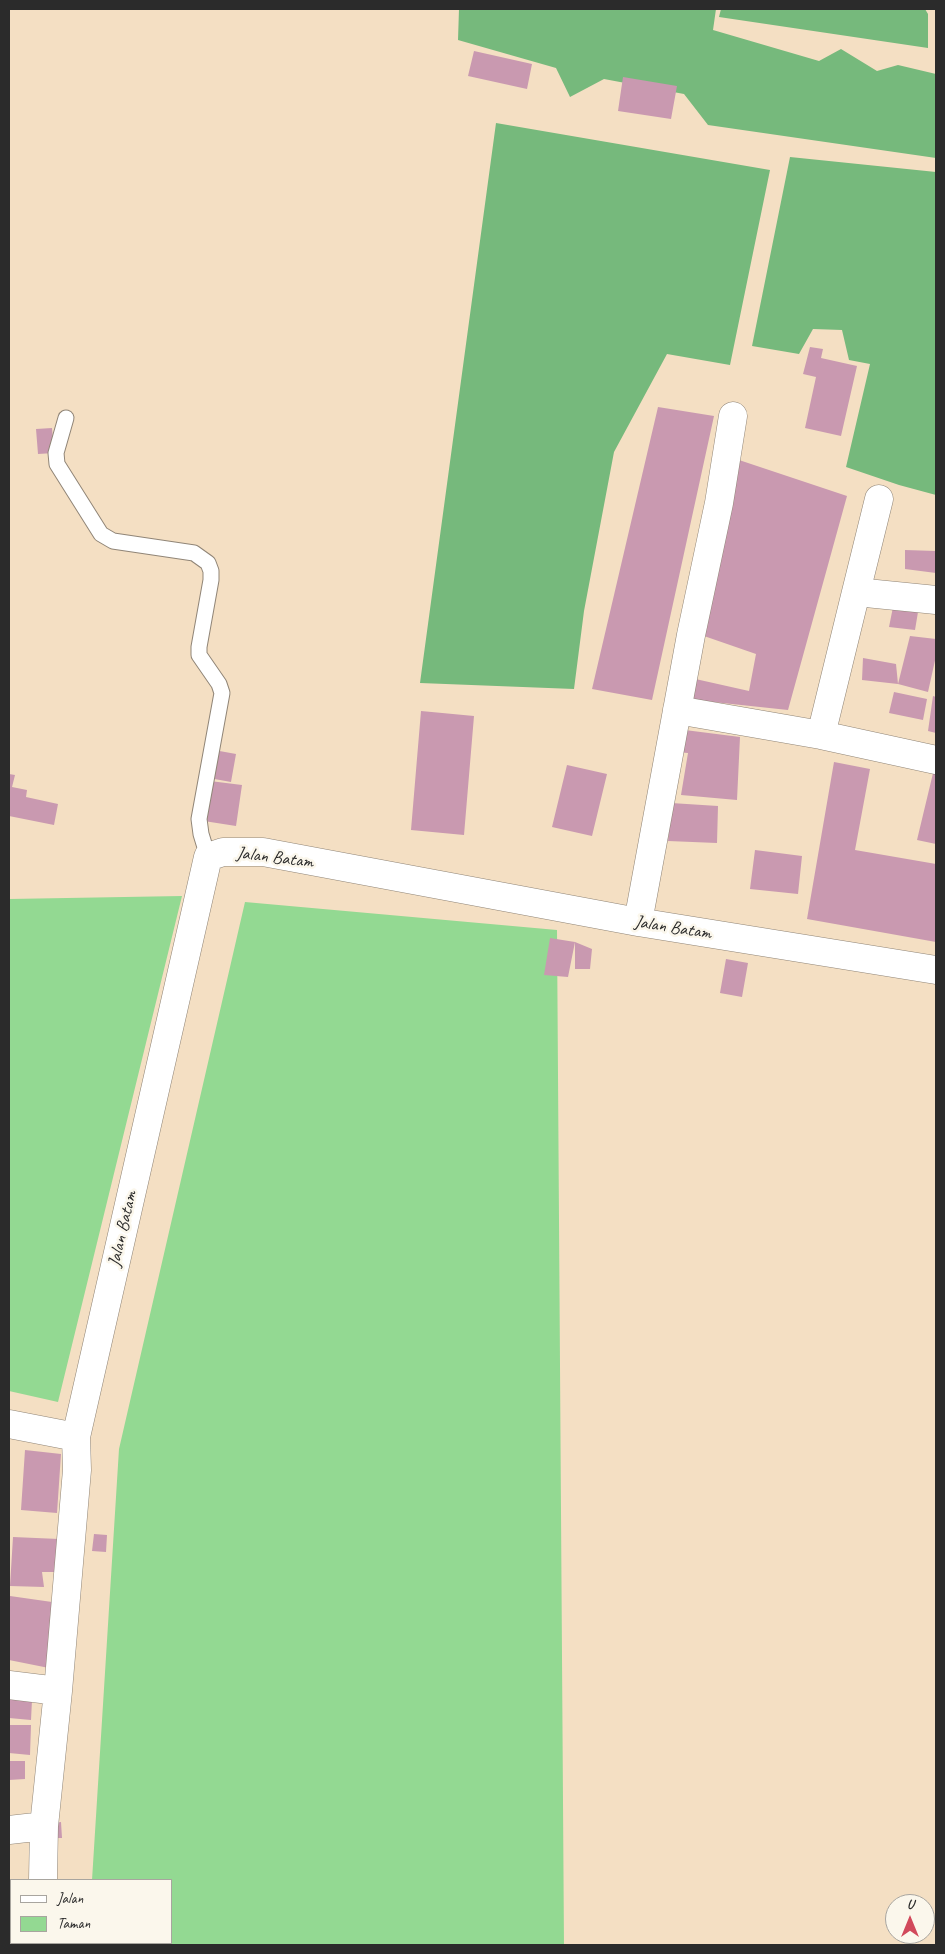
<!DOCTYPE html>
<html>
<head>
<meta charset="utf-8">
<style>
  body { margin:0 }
  #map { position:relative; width:945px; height:1954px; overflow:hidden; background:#f4dfc3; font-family:Caveat,sans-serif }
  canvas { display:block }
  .frame { position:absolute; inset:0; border:10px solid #2b2b2b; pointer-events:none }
  .legend { position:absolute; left:10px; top:1879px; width:162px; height:65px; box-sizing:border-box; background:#fbf7ec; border:1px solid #a8a59f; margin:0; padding:6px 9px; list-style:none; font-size:15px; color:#2b2b2b }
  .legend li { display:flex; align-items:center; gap:10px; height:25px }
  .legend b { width:25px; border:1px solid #a8a59f }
  .north { position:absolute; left:885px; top:1894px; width:50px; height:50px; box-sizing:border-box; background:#fbf7ec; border:1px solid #a8a59f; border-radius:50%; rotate:0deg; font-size:14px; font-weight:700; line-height:20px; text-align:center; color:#2b2b2b }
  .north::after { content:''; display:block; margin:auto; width:18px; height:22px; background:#d1495b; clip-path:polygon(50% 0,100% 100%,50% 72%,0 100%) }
</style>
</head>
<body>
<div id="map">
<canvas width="945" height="1954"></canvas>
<div class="frame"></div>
<ul class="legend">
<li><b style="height:6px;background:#fff"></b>Jalan</li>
<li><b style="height:14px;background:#93d992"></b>Taman</li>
</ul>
<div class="north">U</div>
</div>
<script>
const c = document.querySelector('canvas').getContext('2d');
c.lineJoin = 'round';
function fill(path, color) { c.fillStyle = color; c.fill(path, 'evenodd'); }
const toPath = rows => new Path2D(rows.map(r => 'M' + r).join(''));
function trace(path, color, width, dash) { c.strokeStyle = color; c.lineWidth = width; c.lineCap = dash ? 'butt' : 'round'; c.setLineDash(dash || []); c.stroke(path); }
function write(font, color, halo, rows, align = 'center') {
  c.font = font + ' Caveat,sans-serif'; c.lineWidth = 5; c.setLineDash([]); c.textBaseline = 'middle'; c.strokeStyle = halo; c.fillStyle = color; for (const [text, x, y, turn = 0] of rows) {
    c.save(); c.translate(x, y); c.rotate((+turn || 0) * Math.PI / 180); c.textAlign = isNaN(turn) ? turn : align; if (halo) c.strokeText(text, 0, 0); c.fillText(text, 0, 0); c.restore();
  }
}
const green = toPath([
  [182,896,58,1402,9,1391,9,899],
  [245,902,557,930,564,1945,88,1945,88,1943,171,1943,171,1880,92,1880,119,1449]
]);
const forest = toPath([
  [459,9,716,9,713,30,819,61,841,49,877,71,898,65,936,74,936,158,708,125,684,94,604,79,570,97,556,68,458,40],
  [721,9,925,9,928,14,928,48,719,17],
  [496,123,770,170,730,365,667,354,614,452,584,611,574,689,420,683],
  [790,157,936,172,936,495,899,485,846,467,870,364,849,360,842,330,813,329,799,354,752,346]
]);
const building = toPath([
  [474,51,532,64,527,89,468,76],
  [623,77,677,86,671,119,618,111],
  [810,347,823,349,821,358,857,366,841,436,805,428,816,377,803,374],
  [658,407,714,416,652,700,592,689],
  [52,428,54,453,38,454,36,429],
  [736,459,847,496,788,710,685,699,691,678,749,691,756,654,704,636],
  [905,550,936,551,936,573,905,569],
  [894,602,919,606,915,630,889,627],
  [910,636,936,639,936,656,928,692,898,684],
  [863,658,896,664,898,684,862,680],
  [894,692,927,699,923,720,889,713],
  [933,696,936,697,936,733,928,731],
  [421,711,474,716,464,835,411,830],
  [677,729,740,737,737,800,681,795,688,753,674,752],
  [214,750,236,754,231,782,209,778],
  [834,762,870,769,855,850,936,864,936,942,807,919],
  [567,765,607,774,592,836,552,827],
  [934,769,936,770,936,844,917,840],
  [9,774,15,775,12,787,27,790,26,797,58,804,54,825,9,816],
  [210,781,242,785,236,826,204,821],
  [671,803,718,806,717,843,668,841],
  [755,850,802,856,798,894,750,889],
  [550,938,575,942,568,977,544,975],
  [575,942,592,949,590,969,575,969],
  [726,959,748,963,742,997,720,993],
  [25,1450,61,1454,57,1513,21,1510],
  [94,1534,107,1535,106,1552,92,1551],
  [13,1537,59,1539,60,1572,42,1572,44,1587,10,1586],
  [10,1596,59,1603,54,1669,9,1660],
  [9,1698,32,1700,31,1720,9,1718],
  [9,1725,31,1725,30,1755,9,1753],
  [9,1761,25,1761,25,1779,9,1780],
  [61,1822,62,1838,44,1838,46,1824]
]);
const service = toPath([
  [66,418,56,453,57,464,101,534,113,541,194,553,208,563,211,571,211,580,199,647,199,655,219,684,222,693,199,819,201,834,208,857]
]);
const minor = toPath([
  [856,592,879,499],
  [677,710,821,735,936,760],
  [821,735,856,592,936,600],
  [638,922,691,635,719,503,733,416],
  [9,1424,76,1437,208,857,223,852,263,852,638,922,936,970],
  [9,1685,58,1691],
  [9,1830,44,1826],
  [43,1880,44,1826,58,1691,77,1470,76,1437],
  [41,1945,41,1943]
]);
const streetNames = [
  ["Jalan Batam",275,858,7],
  ["Jalan Batam",673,928,9],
  ["Jalan Batam",123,1229,-77]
];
fill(green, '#93d992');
fill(forest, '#76b97c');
fill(building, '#c999b0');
trace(service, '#908577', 17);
trace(minor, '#908577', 29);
trace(service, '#fff', 15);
trace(minor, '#fff', 28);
write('18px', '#2b2b2b', '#fbf7ec', streetNames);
</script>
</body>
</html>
